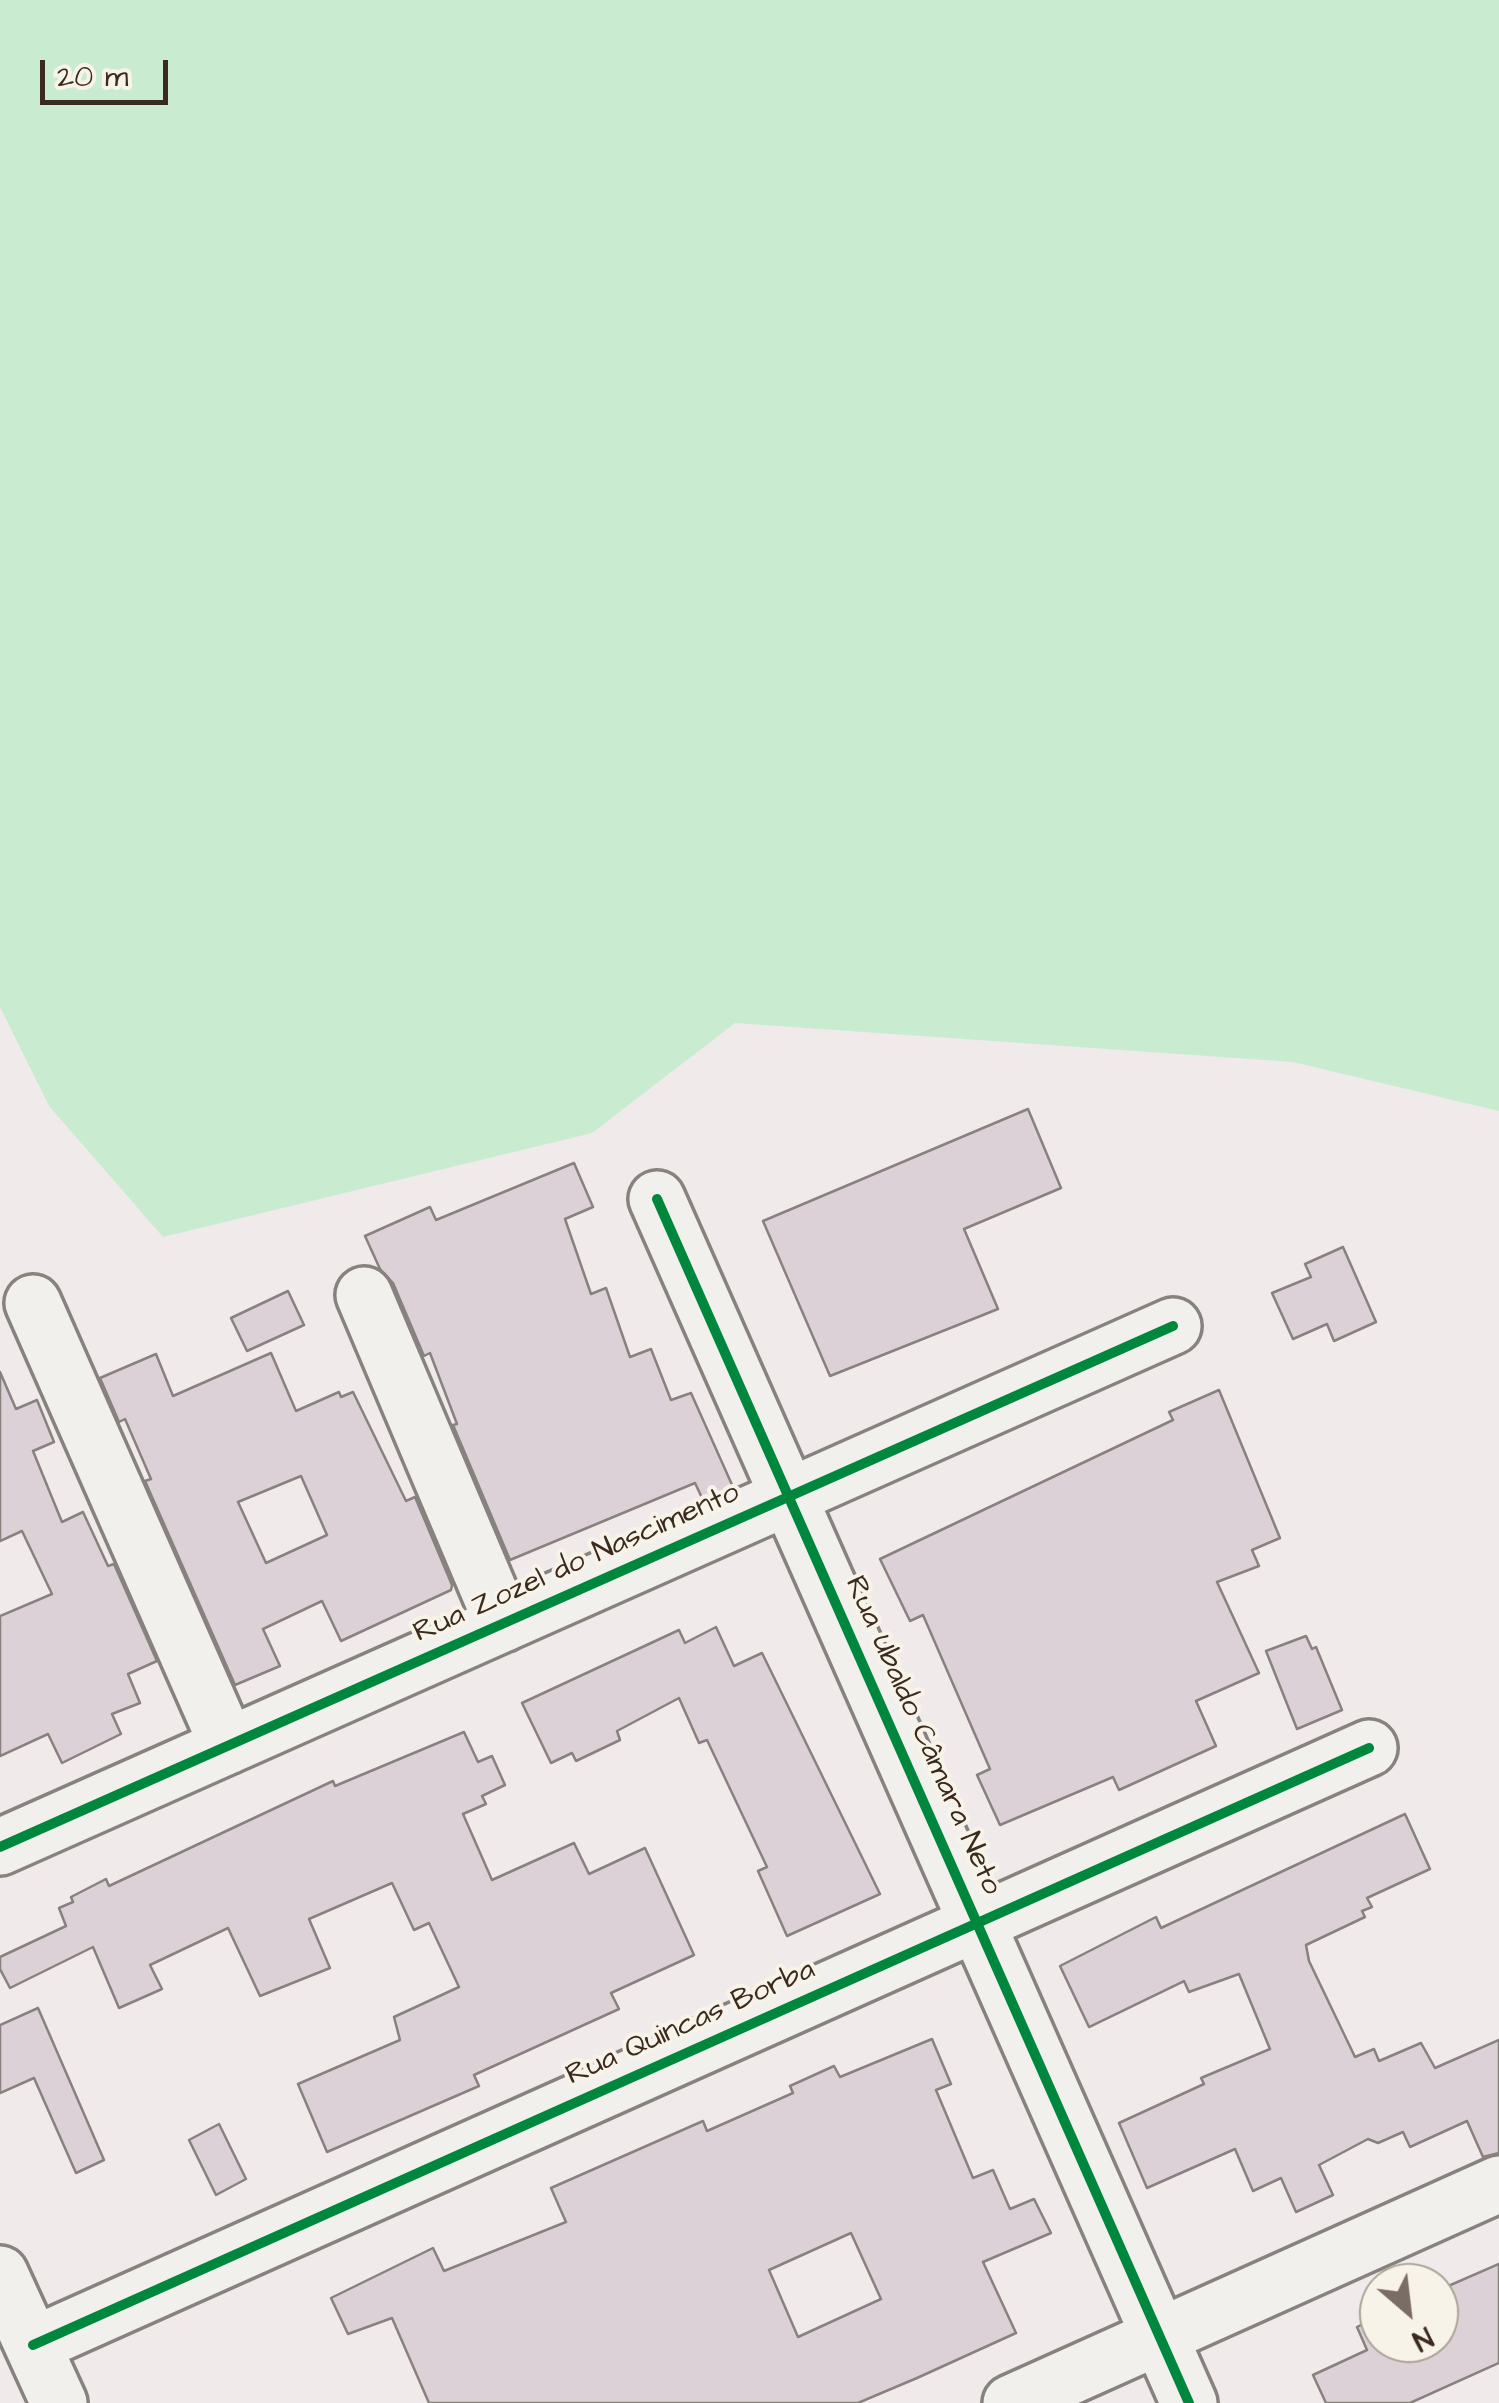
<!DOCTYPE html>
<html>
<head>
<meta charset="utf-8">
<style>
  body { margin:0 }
  #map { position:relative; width:1499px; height:2403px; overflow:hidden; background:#f0eaea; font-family:"Architects Daughter",sans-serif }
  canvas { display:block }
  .north { position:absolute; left:1359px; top:2263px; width:100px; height:100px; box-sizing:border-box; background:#f7f3e8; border:2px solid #aca397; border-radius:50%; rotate:152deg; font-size:28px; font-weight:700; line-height:40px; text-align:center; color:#3b2a1e }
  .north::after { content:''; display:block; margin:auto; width:35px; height:45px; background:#7a6d65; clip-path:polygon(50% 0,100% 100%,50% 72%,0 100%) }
  .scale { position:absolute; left:40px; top:60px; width:128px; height:45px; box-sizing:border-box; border:5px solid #3b2a1e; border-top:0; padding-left:12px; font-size:30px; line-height:35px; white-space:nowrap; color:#3b2a1e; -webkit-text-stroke:8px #f7f3e8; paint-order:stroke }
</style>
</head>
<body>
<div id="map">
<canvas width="1499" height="2403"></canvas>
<div class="north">N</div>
<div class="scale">20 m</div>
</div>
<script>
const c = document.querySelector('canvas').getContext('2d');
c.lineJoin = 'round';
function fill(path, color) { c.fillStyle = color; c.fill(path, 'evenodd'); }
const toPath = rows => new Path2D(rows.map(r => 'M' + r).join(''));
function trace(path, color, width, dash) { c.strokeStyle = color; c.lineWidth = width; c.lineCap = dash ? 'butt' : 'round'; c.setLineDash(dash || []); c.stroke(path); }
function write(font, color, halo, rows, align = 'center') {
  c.font = font + ' "Architects Daughter",sans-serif'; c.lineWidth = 8; c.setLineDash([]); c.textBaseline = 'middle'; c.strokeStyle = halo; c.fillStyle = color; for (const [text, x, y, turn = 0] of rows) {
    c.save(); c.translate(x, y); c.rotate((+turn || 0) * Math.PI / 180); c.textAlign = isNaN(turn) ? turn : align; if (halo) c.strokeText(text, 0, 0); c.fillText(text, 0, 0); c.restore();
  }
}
const green = toPath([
  [0,0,1499,0,1499,1111,1293,1062,735,1023,592,1133,163,1237,49,1106,0,1007]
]);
const building = toPath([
  [1028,1109,1061,1188,964,1229,998,1309,830,1376,763,1221,1028,1109],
  [574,1163,593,1207,565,1219,591,1294,606,1288,630,1357,651,1349,671,1400,691,1393,733,1487,703,1500,695,1483,510,1560,453,1425,457,1424,430,1353,424,1356,393,1283,380,1269,365,1236,430,1207,436,1220,574,1163],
  [1343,1247,1376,1322,1334,1341,1327,1324,1293,1339,1272,1293,1311,1277,1305,1264,1343,1247],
  [288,1291,304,1325,247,1351,231,1318,288,1291],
  [271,1353,296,1411,339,1392,341,1397,353,1392,406,1501,415,1497,452,1585,451,1590,341,1641,322,1601,263,1629,280,1666,235,1685,145,1481,151,1479,125,1419,119,1422,100,1378,156,1354,173,1396,271,1353],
  [301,1476,327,1535,266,1563,238,1502,301,1476],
  [0,1372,16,1409,37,1400,54,1442,33,1451,62,1522,83,1512,108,1566,114,1564,157,1661,128,1674,140,1703,112,1714,121,1734,62,1763,48,1734,0,1756,0,1616,52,1594,22,1531,0,1541,0,1372],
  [1219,1390,1280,1538,1252,1550,1259,1566,1217,1582,1259,1673,1196,1701,1216,1746,1119,1790,1113,1777,1000,1825,977,1775,990,1769,923,1615,910,1621,880,1559,1173,1420,1169,1412,1219,1390],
  [716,1627,734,1666,762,1653,880,1894,787,1936,758,1871,767,1867,707,1740,699,1743,679,1698,617,1731,620,1740,576,1761,572,1753,551,1763,522,1703,679,1630,685,1643,716,1627],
  [1306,1636,1312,1649,1316,1647,1342,1710,1297,1729,1266,1651,1306,1636],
  [464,1732,478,1762,492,1756,505,1785,482,1796,486,1804,463,1814,492,1880,574,1843,589,1874,645,1848,694,1955,611,1993,619,2009,474,2075,479,2086,327,2152,298,2084,400,2040,394,2017,459,1987,429,1923,414,1930,392,1883,309,1919,330,1968,260,1996,228,1928,150,1965,162,1989,119,2008,93,1947,10,1988,0,1969,0,1957,66,1926,59,1908,73,1902,71,1897,106,1879,109,1886,333,1781,335,1786,464,1732],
  [1405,1814,1430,1869,1367,1898,1372,1907,1362,1911,1365,1917,1306,1945,1309,1961,1355,2057,1374,2049,1379,2061,1421,2043,1435,2068,1499,2040,1499,2153,1483,2157,1467,2121,1410,2147,1403,2132,1378,2143,1368,2139,1319,2165,1333,2195,1296,2212,1281,2178,1253,2191,1235,2149,1147,2188,1119,2123,1204,2084,1201,2078,1270,2049,1239,1974,1189,1992,1184,1981,1089,2027,1060,1966,1156,1917,1161,1928,1405,1814],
  [38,2008,104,2160,76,2173,34,2078,0,2093,0,2025,38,2008],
  [932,2039,951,2084,936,2090,973,2178,993,2170,1010,2209,1034,2199,1051,2233,983,2262,1016,2333,917,2378,858,2403,429,2403,392,2318,348,2334,331,2298,433,2248,444,2271,566,2222,551,2188,703,2121,707,2131,793,2093,790,2086,834,2066,840,2077,932,2039],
  [851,2233,881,2299,798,2337,769,2270,851,2233],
  [219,2124,246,2179,216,2195,189,2140,219,2124],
  [1499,2264,1499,2363,1410,2403,1326,2403,1313,2375,1367,2350,1357,2327,1379,2316,1379,2343,1439,2343,1439,2290,1499,2264]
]);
const minor = toPath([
  [657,1199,1189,2403],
  [364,1295,503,1624],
  [33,1303,228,1746],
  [0,1847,1173,1326],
  [0,2274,59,2403],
  [33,2345,1369,1748],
  [1011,2403,1499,2184]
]);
const cycleway = toPath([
  [657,1199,1189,2403],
  [0,1847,1173,1326],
  [33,2345,1369,1748]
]);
const streetNames = [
  ["Rua Zozel do Nascimento",577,1564,-24],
  ["Rua Ubaldo Câmara Neto",922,1736,66],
  ["Rua Quincas Borba",691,2024,-24]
];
fill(green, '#c9ecd0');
fill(building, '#dbd1d7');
trace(building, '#88827f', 2.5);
trace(minor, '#88827f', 62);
trace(minor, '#f2f0ed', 55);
trace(cycleway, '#00873e', 10);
write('30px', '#3b2a1e', '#f7f3e8', streetNames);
</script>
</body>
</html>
